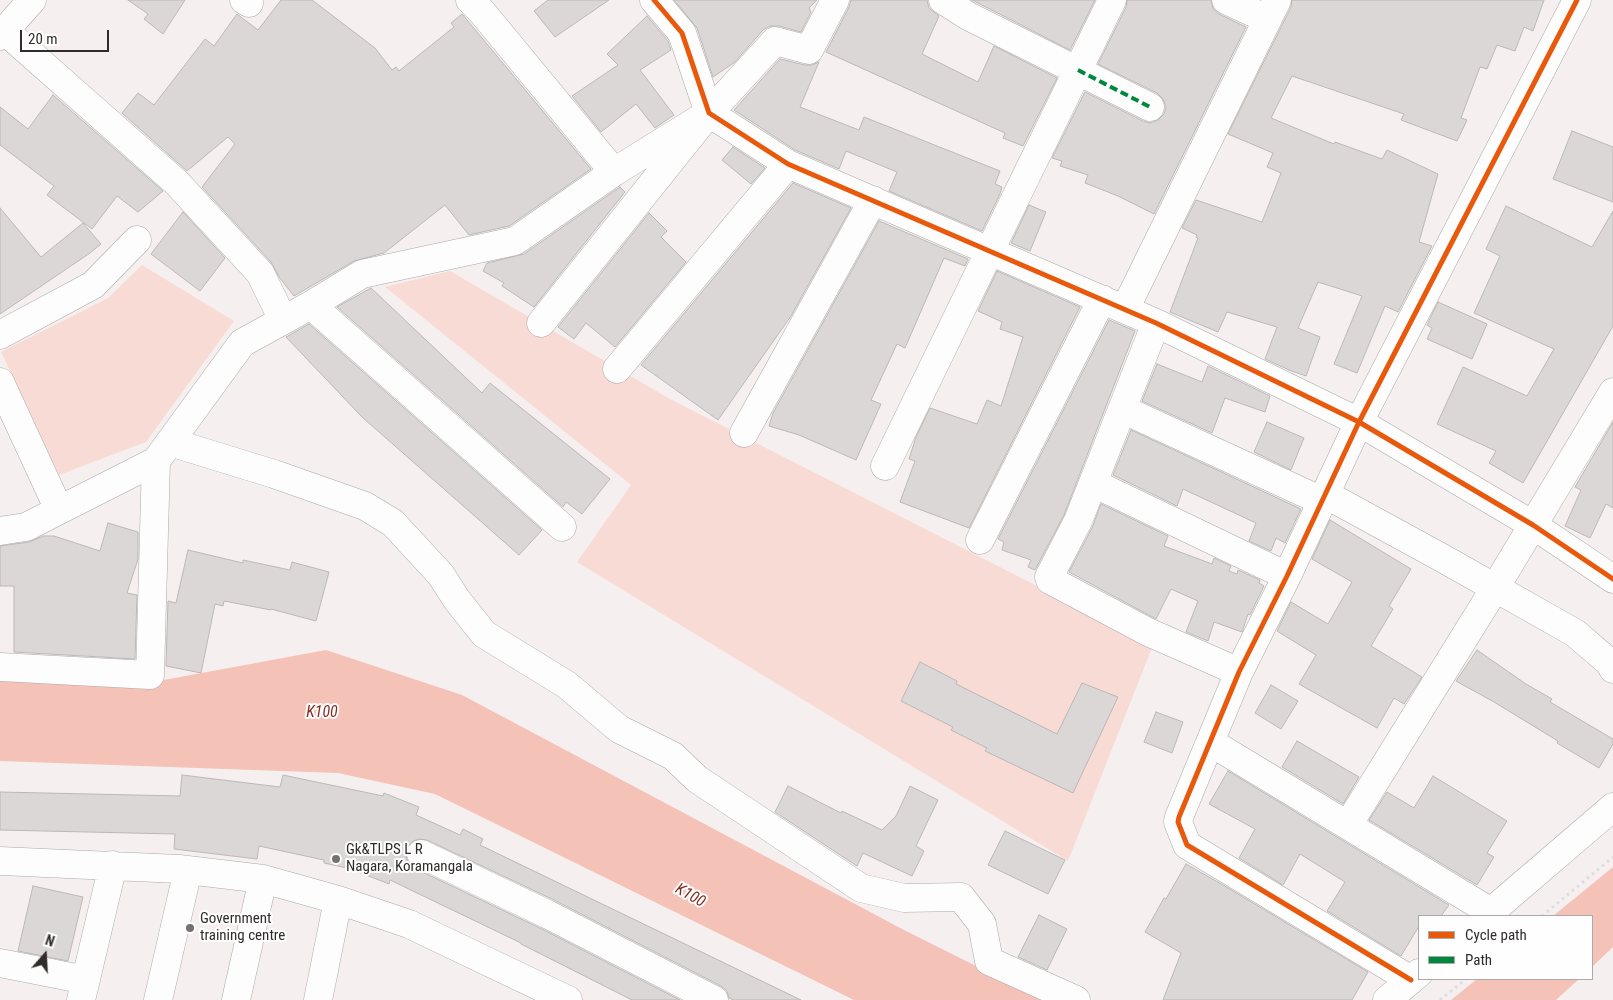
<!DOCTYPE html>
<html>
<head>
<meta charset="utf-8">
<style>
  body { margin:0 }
  #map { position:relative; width:1613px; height:1000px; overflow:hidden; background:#f5f0ef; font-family:"Roboto Condensed",sans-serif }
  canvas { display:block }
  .legend { position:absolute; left:1418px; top:915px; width:175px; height:65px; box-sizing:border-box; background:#fefefe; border:1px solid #abaaaa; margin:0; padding:6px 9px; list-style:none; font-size:15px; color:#2f2c2b }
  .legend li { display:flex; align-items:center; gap:10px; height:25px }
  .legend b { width:25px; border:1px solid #abaaaa }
  .north { position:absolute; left:20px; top:930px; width:50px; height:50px; -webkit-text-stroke:4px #fefefe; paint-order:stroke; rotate:19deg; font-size:14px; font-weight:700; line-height:20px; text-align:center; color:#2f2c2b }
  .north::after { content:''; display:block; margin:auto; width:18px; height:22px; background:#2f2c2b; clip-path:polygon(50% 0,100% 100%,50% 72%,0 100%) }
  .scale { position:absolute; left:20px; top:30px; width:89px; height:22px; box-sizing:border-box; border:2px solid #2f2c2b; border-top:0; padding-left:6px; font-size:15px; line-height:18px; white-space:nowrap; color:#2f2c2b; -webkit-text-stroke:4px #fefefe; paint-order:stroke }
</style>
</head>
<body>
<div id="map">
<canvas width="1613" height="1000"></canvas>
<ul class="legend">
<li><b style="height:6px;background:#e8590c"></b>Cycle path</li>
<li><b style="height:6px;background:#00873e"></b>Path</li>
</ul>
<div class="north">N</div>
<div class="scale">20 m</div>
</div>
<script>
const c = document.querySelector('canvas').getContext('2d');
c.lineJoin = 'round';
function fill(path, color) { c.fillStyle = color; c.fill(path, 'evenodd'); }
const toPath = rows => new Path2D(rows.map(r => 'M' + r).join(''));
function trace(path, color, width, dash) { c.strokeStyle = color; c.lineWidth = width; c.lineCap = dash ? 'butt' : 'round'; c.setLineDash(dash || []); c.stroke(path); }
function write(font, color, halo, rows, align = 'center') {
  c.font = font + ' "Roboto Condensed",sans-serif'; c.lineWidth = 4; c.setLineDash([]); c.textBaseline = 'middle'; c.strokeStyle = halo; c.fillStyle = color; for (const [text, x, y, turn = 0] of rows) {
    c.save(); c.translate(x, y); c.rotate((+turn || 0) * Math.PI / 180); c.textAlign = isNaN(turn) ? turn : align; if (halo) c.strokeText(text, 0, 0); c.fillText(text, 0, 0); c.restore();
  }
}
const green = toPath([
  [142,265,234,321,146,442,59,475,1,352,108,298],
  [450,271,670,399,1153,645,1068,861,577,562,631,485,385,287]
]);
const water = toPath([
  [326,650,462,695,904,930,1044,1000,854,1000,435,794,338,773,0,761,0,676,153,682],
  [1613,867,1613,947,1592,967,1592,916,1553,916],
  [1477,979,1579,979,1556,1000,1451,1000]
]);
const building = toPath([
  [128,0,185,0,163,34,144,19,148,14,128,0],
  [281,0,312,0,375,48,392,70,396,67,399,71,454,27,451,23,462,14,591,169,509,226,469,235,445,205,384,253,354,261,294,296,279,277,271,262,202,187,235,144,228,137,187,171,122,113,138,93,154,105,205,39,214,46,237,14,258,30,281,0],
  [548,0,609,0,555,37,534,11,548,0],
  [674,0,817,0,809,8,811,12,801,32,779,26,770,26,763,30,735,62,713,77,697,28,674,0],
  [851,0,927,0,929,8,939,16,922,54,978,82,994,46,1057,78,1023,146,1003,138,1005,133,826,52,849,7,851,0],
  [972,0,1095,0,1070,50,972,0],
  [1127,0,1211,0,1213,9,1219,14,1246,27,1154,214,1118,196,1085,183,1088,175,1060,166,1062,161,1052,158,1085,92,1143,121,1150,123,1158,120,1164,114,1166,107,1163,99,1157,93,1098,64,1126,7,1127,0],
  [1292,0,1544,0,1533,31,1524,27,1515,51,1497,45,1487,69,1480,67,1461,118,1467,120,1457,141,1401,120,1404,114,1292,76,1271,118,1334,144,1335,142,1382,159,1387,150,1438,174,1419,242,1432,246,1398,312,1385,306,1357,373,1334,364,1362,296,1318,282,1298,328,1320,337,1306,376,1289,370,1265,359,1277,327,1227,312,1218,332,1170,312,1198,238,1196,237,1197,235,1182,228,1196,200,1262,222,1281,173,1267,167,1273,153,1228,134,1291,7,1292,0],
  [647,16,668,41,671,50,640,70,674,115,655,128,636,104,601,132,572,96,618,65,607,54,647,16],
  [780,59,805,65,812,65,819,62,800,107,859,130,864,117,1000,171,995,184,1002,187,1000,194,982,231,889,191,897,172,846,151,839,169,795,150,734,110,780,59],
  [53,95,163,191,138,212,117,196,92,229,47,195,54,186,0,145,0,107,28,129,53,95],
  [1572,131,1613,147,1613,202,1553,179,1572,131],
  [733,147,765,168,751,184,722,160,733,147],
  [793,183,851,208,791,316,718,420,641,365,793,183],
  [620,187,625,192,534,307,502,286,504,283,483,271,487,263,524,254,620,187],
  [1029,205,1046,212,1030,251,1011,243,1029,205],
  [1506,206,1592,247,1613,211,1613,326,1523,483,1489,463,1496,451,1437,424,1463,367,1527,396,1554,349,1474,313,1500,256,1486,249,1506,206],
  [0,208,41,257,83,223,101,244,90,253,0,314,0,208],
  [183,212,225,258,200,291,151,254,183,212],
  [649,213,667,231,661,237,686,262,615,347,586,323,574,339,558,327,649,213],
  [879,221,968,259,965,266,944,258,905,348,897,344,871,400,881,404,856,460,799,435,769,426,773,413,879,221],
  [997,271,1080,307,969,528,900,502,915,461,909,459,916,437,930,408,977,424,987,400,1001,406,1023,337,1000,329,1002,322,978,311,997,271],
  [371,288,482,393,490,383,610,479,582,514,566,502,563,507,337,307,371,288],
  [1438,302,1487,324,1472,359,1427,339,1432,328,1427,325,1438,302],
  [1109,320,1135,331,1064,515,1035,570,1028,567,1031,560,1002,550,1004,542,998,539,1109,320],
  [309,324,542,530,519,555,362,417,286,337,309,324],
  [1157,364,1202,382,1208,366,1270,396,1265,412,1225,398,1212,433,1142,401,1157,364],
  [1267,422,1304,438,1291,470,1254,452,1267,422],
  [1613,422,1613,508,1606,504,1590,538,1565,526,1581,490,1575,487,1613,422],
  [1131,430,1301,509,1285,543,1276,538,1271,551,1249,541,1256,523,1183,489,1177,506,1113,475,1131,430],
  [1101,504,1168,536,1164,546,1212,564,1214,558,1231,566,1229,571,1237,574,1238,570,1260,580,1259,583,1264,586,1250,615,1248,614,1242,632,1214,622,1208,641,1186,632,1198,601,1171,589,1156,619,1069,572,1092,528,1101,504],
  [1330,520,1411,569,1389,606,1393,609,1371,646,1422,677,1404,704,1394,698,1377,728,1299,684,1316,655,1277,631,1291,602,1328,624,1352,582,1312,559,1330,520],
  [108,523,138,532,138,559,127,593,137,595,135,659,14,652,14,586,0,586,0,546,29,542,43,536,54,536,100,551,108,523],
  [188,550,243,563,243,560,290,570,292,562,329,572,316,621,271,609,271,610,224,601,223,606,215,604,201,673,166,666,168,601,176,603,188,550],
  [1477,650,1526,684,1552,699,1550,702,1613,739,1613,744,1599,768,1557,743,1558,741,1494,702,1456,681,1477,650],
  [920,662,957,681,956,684,1057,734,1082,683,1118,697,1073,793,985,751,987,748,951,730,953,727,901,701,920,662],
  [1271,685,1298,701,1281,729,1255,713,1271,685],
  [1156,712,1183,722,1172,753,1144,742,1156,712],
  [1297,741,1359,777,1343,804,1282,767,1297,741],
  [1228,771,1449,905,1441,916,1419,916,1419,926,1401,956,1327,911,1345,882,1300,854,1283,885,1239,858,1255,829,1209,804,1228,771],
  [182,775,280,787,283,775,383,796,384,793,419,807,416,815,460,835,463,829,483,839,480,845,801,1000,734,1000,729,998,727,991,721,986,554,900,427,840,419,839,413,841,407,848,406,856,408,862,414,868,540,928,680,1000,632,1000,521,944,521,943,390,880,389,884,351,869,324,863,324,860,259,846,257,859,174,849,175,834,0,830,0,792,180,796,182,775],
  [1433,776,1507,821,1487,853,1494,857,1477,885,1369,820,1387,792,1414,808,1433,776],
  [788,786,841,813,842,811,882,830,896,816,910,786,938,800,916,846,924,851,912,876,863,853,857,866,775,812,788,786],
  [1005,831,1065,860,1048,894,988,865,1005,831],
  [1186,864,1223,885,1368,972,1352,1000,1163,1000,1181,953,1145,932,1164,898,1166,899,1186,864],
  [33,886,83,897,68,961,18,951,33,886],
  [1039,915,1067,929,1047,970,1018,957,1039,915]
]);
const path = toPath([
  [1542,916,1613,857],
  [1440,1000,1466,979]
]);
const minor = toPath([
  [244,0,249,3],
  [470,0,482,12,614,172],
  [654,0,682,33,709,113,788,164,1156,323,1359,422,1533,525,1613,579],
  [943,0,968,16,1150,107],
  [1226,0,1267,19],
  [5,31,177,183,260,273,283,320],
  [0,36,32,0],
  [311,305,562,527],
  [1125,309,1277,0],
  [541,323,709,113,775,41,809,50,835,0],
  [1156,323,1078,521,1049,577,1050,580,1148,632,1239,672],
  [0,335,93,285,137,240],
  [617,369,788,164],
  [0,382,59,510],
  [1122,409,1322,501],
  [744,433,873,200],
  [170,442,274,474,365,506,393,523,441,575,457,600,484,634,567,685,619,729,673,756,697,779,861,888,904,898,961,897,982,924,989,961,1076,1000],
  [885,466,1112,0],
  [1093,483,1287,576],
  [1325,494,1444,559,1575,633,1610,663,1613,669],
  [0,531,26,527,156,461,242,343,311,305,362,274,515,241,614,172,709,113],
  [980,540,1102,299],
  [0,667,150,675,156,461],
  [1210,742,1491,912],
  [1348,825,1495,588,1613,392],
  [421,854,547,914,714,1000],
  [0,861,179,869,263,879,338,900,409,924,568,1000],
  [1486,916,1613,807],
  [0,963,86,980],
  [1411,980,1187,845,1178,822,1179,817,1239,672,1287,576,1359,422,1577,0],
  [81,1000,113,865],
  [158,1000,188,870],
  [236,1000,263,879],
  [318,1000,338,900],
  [1387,1000,1419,973]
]);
const quiet = toPath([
  [1078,70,1150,107]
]);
const cycleway = toPath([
  [654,0,682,33,709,113,788,164,1156,323,1359,422,1533,525,1613,579],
  [1411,980,1187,845,1178,822,1179,817,1239,672,1287,576,1359,422,1577,0]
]);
const markers = [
  [336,859,5,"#747170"],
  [190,928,5,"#747170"]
];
const poiNames = [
  ["Gk&TLPS L R",346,850],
  ["Nagara, Koramangala",346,867],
  ["Government",200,919],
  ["training centre",200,936]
];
const waterNames = [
  ["K100",322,713],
  ["K100",690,896,29]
];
fill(green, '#f8dbd5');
fill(water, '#f5c2b8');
fill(building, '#dad7d6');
trace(building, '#bbb8b7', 1);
trace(minor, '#aca9a8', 29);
trace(path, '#dedcdb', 3, [2.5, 4]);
trace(minor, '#fefdfd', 28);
trace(quiet, '#00873e', 4, [8, 4]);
trace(cycleway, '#e8590c', 5);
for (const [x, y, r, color] of markers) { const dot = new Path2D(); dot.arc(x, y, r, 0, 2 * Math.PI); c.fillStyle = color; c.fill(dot); trace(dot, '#fefefe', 2); }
write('15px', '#2f2c2b', '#fefefe', poiNames, 'left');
write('italic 16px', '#802e22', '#fefefe', waterNames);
</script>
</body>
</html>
